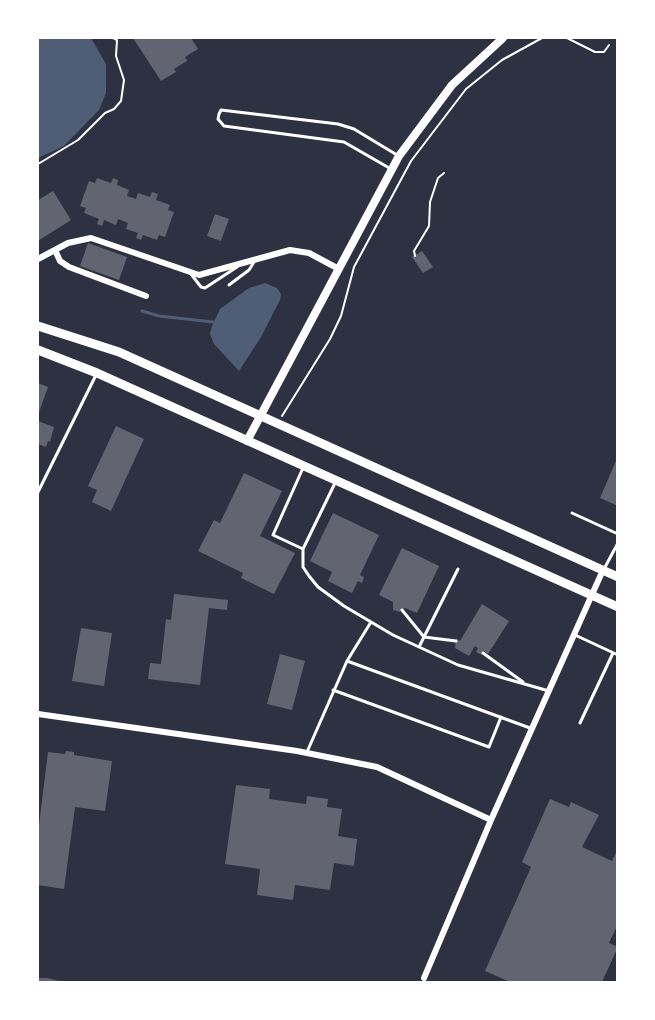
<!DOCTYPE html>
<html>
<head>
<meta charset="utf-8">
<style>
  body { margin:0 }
  #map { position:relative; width:655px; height:1020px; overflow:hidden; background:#2d3142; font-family:"Exo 2",sans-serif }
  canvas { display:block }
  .frame { position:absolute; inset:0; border:39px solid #fff; pointer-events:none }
</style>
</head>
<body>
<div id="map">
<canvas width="655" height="1020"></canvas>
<div class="frame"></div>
</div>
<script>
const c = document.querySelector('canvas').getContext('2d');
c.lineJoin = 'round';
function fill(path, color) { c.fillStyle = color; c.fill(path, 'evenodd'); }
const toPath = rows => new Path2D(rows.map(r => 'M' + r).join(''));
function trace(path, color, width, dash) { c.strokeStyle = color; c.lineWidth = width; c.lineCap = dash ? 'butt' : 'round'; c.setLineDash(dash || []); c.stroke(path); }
const water = toPath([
  [38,38,91,38,106,64,106,93,99,110,64,146,38,158],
  [265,283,277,288,281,294,280,300,261,337,239,371,214,344,210,334,212,326,220,309,249,288]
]);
const stream = toPath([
  [142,311,159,316,213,322]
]);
const building = toPath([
  [133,38,191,38,198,49,185,57,187,61,174,69,176,72,161,81],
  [97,178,111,183,113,178,118,180,117,185,129,190,127,196,136,199,138,193,150,197,152,192,158,194,156,200,170,205,168,210,174,212,165,237,159,235,157,240,143,235,141,240,136,238,138,233,126,229,128,223,118,219,116,225,104,220,102,226,97,224,99,219,84,213,86,208,80,206,89,181,95,183],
  [53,191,71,220,38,241,38,200],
  [215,214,229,219,221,241,207,236],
  [88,243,127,257,119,280,80,266],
  [422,251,433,267,423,273,412,257],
  [38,383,48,387,38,415],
  [38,421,54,427,50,442,48,441,46,447,38,444],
  [116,426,144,439,111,511,92,502,97,490,88,486],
  [618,456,618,506,600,498],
  [244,473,282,491,260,536,295,553,274,594,241,578,243,573,198,551,214,520,220,523],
  [333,513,379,535,360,575,364,577,362,583,358,581,352,593,328,581,332,572,310,561],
  [402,548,439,566,417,613,405,608,400,612,393,610,393,602,379,595],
  [174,594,228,600,227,610,209,608,200,685,148,679,150,663,161,664,166,619,171,620],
  [482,604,509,621,488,654,484,651,482,655,476,652,478,648,475,646,469,656,455,648,456,638,460,641],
  [81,628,112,633,104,686,72,681],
  [280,654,305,661,292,710,267,704],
  [66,751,74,752,74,755,112,761,105,811,75,807,64,889,38,885,38,833,48,752,65,754],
  [236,785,270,789,269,799,306,804,307,796,328,799,327,807,342,809,338,836,357,839,354,866,334,863,330,890,295,885,293,900,257,895,260,869,225,864],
  [550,799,569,807,571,802,599,815,582,847,612,861,618,848,618,924,609,943,618,947,602,982,510,982,485,971,531,867,522,862],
  [38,978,47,978,64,982,38,982]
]);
const path = toPath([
  [567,38,595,52,604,52,609,45],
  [38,164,78,140,105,113,114,109,121,101,124,80,116,56,117,40,113,38],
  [415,256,414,251,429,226,430,202,438,178,444,173],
  [282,416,330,339,341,316,354,267,411,161,466,89,502,60,542,38]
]);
const service = toPath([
  [391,169,344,142,224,126,218,119,219,114,221,110,338,124,354,129,397,155],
  [191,274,201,287,205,288,237,267],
  [229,285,249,270,254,262],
  [303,468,273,535,303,549,336,481],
  [38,492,96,375],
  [572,513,618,534],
  [303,549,303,567,309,576,318,587,344,606,393,635,458,665,549,691],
  [604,569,618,543],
  [402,610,424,637,456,641],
  [575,635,618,655],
  [419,647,458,569],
  [483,653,523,682],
  [347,661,530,728],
  [333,690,489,747,501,717],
  [580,723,613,653],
  [307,752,347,661,371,622]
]);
const minor = toPath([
  [55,250,60,261,69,267,146,296],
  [38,259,68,243,91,238,199,275,290,250,309,253,337,268],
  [38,714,297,751,377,767,491,820],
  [424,978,491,820,603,570]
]);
const tertiary = toPath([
  [247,441,399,156,452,85,503,38]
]);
const secondary = toPath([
  [38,326,119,352,618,577],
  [38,350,97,373,618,607]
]);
fill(water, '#4f5d75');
trace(stream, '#4f5d75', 3);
fill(building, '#626471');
trace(path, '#fff', 2);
trace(service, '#fff', 3);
trace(minor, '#fff', 6);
trace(tertiary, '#fff', 8);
trace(secondary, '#fff', 9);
</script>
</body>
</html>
